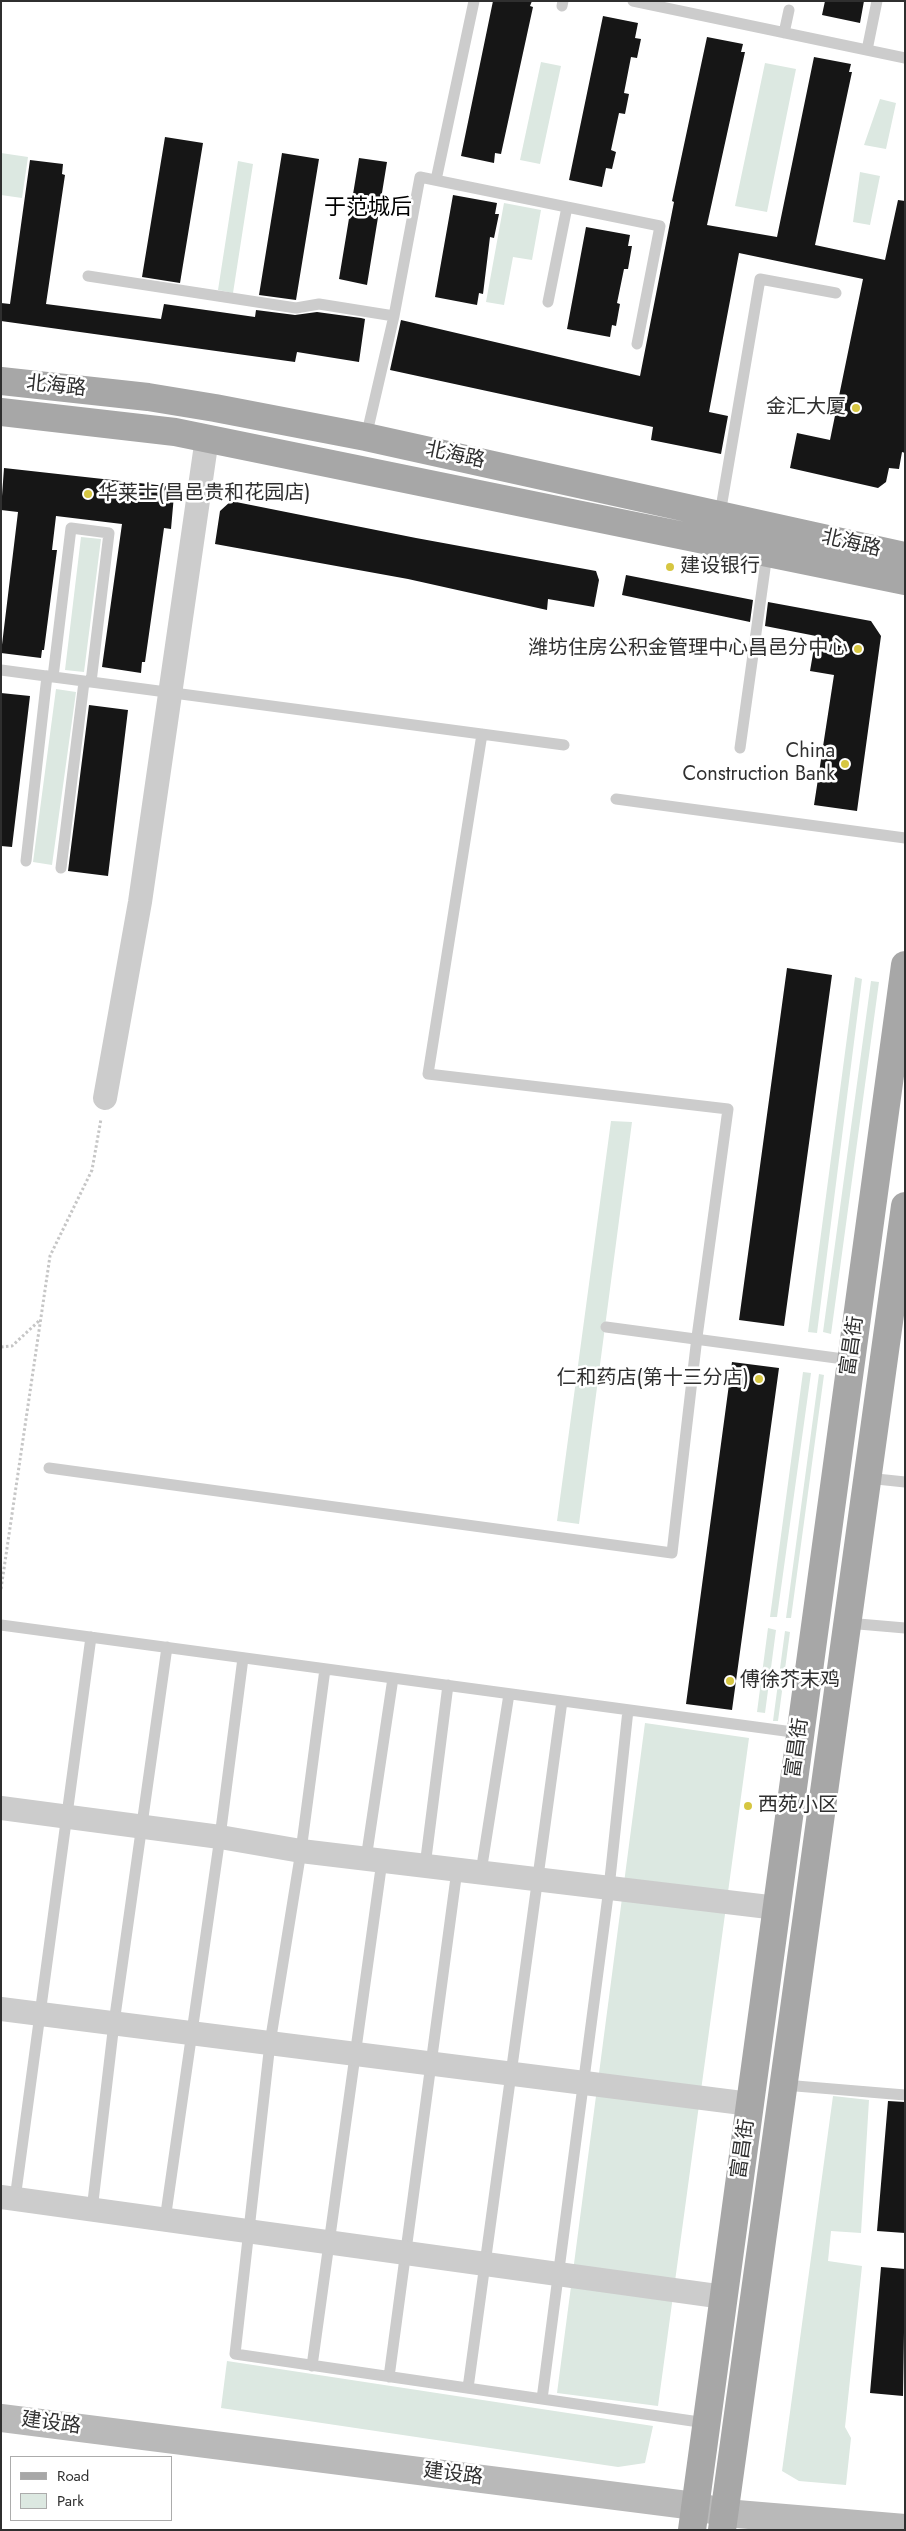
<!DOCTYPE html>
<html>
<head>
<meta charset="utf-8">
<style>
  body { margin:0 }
  #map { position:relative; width:906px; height:2531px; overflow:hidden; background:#fff; font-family:Jost,sans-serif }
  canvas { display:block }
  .frame { position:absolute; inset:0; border:2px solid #2f2f2f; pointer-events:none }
  .legend { position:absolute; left:10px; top:2456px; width:162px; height:65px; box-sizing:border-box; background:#fff; border:1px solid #acacac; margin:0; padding:6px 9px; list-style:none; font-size:15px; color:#2f2f2f }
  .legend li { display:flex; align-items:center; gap:10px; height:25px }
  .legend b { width:25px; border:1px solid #acacac }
</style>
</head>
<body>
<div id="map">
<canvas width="906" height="2531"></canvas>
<div class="frame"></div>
<ul class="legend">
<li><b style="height:6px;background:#a7a7a7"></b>Road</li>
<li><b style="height:14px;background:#dce8e1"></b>Park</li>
</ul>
</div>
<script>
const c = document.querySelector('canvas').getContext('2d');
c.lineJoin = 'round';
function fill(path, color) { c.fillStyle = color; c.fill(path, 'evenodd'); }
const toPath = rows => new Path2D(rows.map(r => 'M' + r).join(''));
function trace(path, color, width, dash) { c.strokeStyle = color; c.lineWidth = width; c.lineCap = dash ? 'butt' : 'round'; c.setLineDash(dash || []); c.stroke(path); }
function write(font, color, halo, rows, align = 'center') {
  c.font = font + ' Jost,"Noto Sans SC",sans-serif'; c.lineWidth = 5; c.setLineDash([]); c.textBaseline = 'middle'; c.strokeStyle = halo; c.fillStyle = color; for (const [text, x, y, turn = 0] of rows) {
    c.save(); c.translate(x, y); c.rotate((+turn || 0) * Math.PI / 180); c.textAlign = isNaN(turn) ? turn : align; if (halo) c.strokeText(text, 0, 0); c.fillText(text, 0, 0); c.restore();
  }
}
const green = toPath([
  [541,62,561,66,540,164,520,160],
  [765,63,796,69,767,212,735,206],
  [880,99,896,103,886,149,864,145],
  [1,153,28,157,22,198,1,195],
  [238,161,253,164,233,293,218,290],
  [860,172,880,176,870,225,853,222],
  [504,203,541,210,532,260,513,257,504,305,486,302],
  [81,537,101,539,84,672,65,670],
  [56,689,76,692,52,865,33,862],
  [855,977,862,979,817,1333,808,1332],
  [871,981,879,982,831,1334,823,1332],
  [611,1121,632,1122,579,1524,557,1521],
  [803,1372,811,1373,777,1617,770,1617],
  [819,1374,824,1375,791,1618,786,1618],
  [768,1628,776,1630,765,1713,757,1712],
  [785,1631,790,1632,778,1721,773,1721],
  [645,1723,749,1738,658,2406,557,2393],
  [833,2096,869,2100,861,2233,831,2231,828,2261,862,2266,845,2427,851,2438,846,2485,799,2481,782,2471],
  [227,2361,653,2426,645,2463,618,2467,221,2408]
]);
const building = toPath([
  [493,1,532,1,530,6,533,7,501,154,495,153,494,163,461,156],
  [825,1,864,1,860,23,822,15],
  [603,16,638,23,635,38,641,39,637,58,631,57,624,93,629,94,625,114,619,113,611,150,616,152,612,169,606,168,602,187,569,180],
  [707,37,743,44,741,52,745,52,707,225,777,237,814,57,851,64,849,72,852,72,815,245,885,260,898,200,905,201,905,453,902,452,899,469,889,468,886,482,878,488,790,468,797,433,830,440,863,279,739,253,709,412,728,416,721,454,651,440,653,427,390,370,401,320,640,376,674,202,672,201],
  [165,137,203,143,180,283,142,277],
  [282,153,319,159,296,300,259,295],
  [359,158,387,162,367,285,339,279],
  [30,160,63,164,62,174,65,175,46,304,161,319,164,304,255,317,256,310,295,315,317,312,361,318,365,319,359,362,297,352,295,362,1,321,1,303,10,304],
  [453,195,497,203,495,214,499,214,494,238,490,237,483,294,479,293,477,305,435,297],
  [586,227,630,235,628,246,632,246,628,269,624,269,617,303,620,304,616,326,612,325,610,337,567,329],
  [4,468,166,486,174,495,171,529,164,528,145,662,142,662,141,673,102,667,122,524,56,516,52,550,57,550,44,650,42,650,41,658,1,653,18,512,1,510],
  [231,501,416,538,596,571,599,580,594,607,548,599,547,610,408,579,215,544,220,511],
  [626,575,753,600,750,622,622,595],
  [768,602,871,621,881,636,857,811,814,805,834,675,810,671,816,636,765,626],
  [1,693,30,696,12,847,1,846],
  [89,705,128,710,108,876,68,871],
  [787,968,832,975,784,1326,739,1320],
  [732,1362,779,1368,732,1710,686,1704],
  [888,2101,905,2102,905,2233,877,2231],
  [881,2267,905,2269,903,2396,870,2393]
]);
const path = toPath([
  [1,1347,12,1346,40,1320],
  [1,1589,50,1256,92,1170,101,1119]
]);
const lane = toPath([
  [633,1,905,58],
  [562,6,563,1],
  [784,33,789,10],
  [867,50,877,1],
  [436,180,474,1],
  [88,276,296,308,319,304,394,316],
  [548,302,567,207],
  [366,437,394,316,420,177,660,226,637,344],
  [720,514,760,279,836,293],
  [1,670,564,745],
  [53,677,71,528,109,533,91,682],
  [740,748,767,554],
  [616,799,905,838],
  [26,861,47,676],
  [61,868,84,682],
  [606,1327,851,1360],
  [49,1468,672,1553,697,1337,728,1109,428,1074,482,734],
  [867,1478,905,1482],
  [847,1623,905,1628],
  [1,1625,800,1733],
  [325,1669,301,1851,270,2043,235,2354,706,2423],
  [366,1859,393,1678],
  [425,1866,448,1685],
  [481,1872,509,1694],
  [784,2085,905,2095],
  [15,2199,91,1637],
  [92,2210,114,2023,167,1647],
  [165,2220,220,1837,243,1658],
  [312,2366,382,1861],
  [389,2377,457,1870],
  [468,2388,562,1701],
  [542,2399,609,1888,628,1710]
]);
const street = toPath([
  [105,1098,140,902,207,438],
  [1,1808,220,1837,301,1851,777,1908],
  [1,2009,750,2104],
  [1,2197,724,2297]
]);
const secondary = toPath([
  [1,2418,695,2506,725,2513,905,2528]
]);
const primary = toPath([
  [1,381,148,397,215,408,366,437,905,556],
  [1,412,175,432,905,581],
  [692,2530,905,965],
  [722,2530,905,1206]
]);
const markers = [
  [856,408,5,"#d6c641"],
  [88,494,5,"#d6c641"],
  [670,567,5,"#d6c641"],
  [858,649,5,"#d6c641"],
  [845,764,5,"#d6c641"],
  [759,1379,5,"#d6c641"],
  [730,1681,5,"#d6c641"],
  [748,1806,5,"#d6c641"]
];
const streetNames = [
  ["北海路",56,387,6],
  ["北海路",455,456,12],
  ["北海路",851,544,13],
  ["富昌街",853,1346,-82],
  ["富昌街",798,1748,-82],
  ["富昌街",744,2149,-82],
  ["建设路",51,2424,7],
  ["建设路",453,2475,7]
];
const poiNames = [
  ["金汇大厦",846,408],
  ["华莱士(昌邑贵和花园店)",98,494,"left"],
  ["建设银行",680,567,"left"],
  ["潍坊住房公积金管理中心昌邑分中心",848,649],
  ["China",835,752],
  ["Construction Bank",835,775],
  ["仁和药店(第十三分店)",749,1379],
  ["傅徐芥末鸡",740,1681,"left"],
  ["西苑小区",758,1806,"left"]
];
const quarterNames = [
  ["于范城后",368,209]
];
fill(green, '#dce8e1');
fill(building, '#161616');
trace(path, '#c6c6c6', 3, [2.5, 2.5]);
trace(lane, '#ccc', 11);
trace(street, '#ccc', 24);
trace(secondary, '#b9b9b9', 28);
trace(primary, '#a7a7a7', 28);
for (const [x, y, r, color] of markers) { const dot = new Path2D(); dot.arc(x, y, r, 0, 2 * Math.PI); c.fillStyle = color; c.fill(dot); trace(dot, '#fff', 2); }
write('20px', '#2f2f2f', '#fff', streetNames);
write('20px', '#2f2f2f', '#fff', poiNames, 'right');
write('22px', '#000', '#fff', quarterNames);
</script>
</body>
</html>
